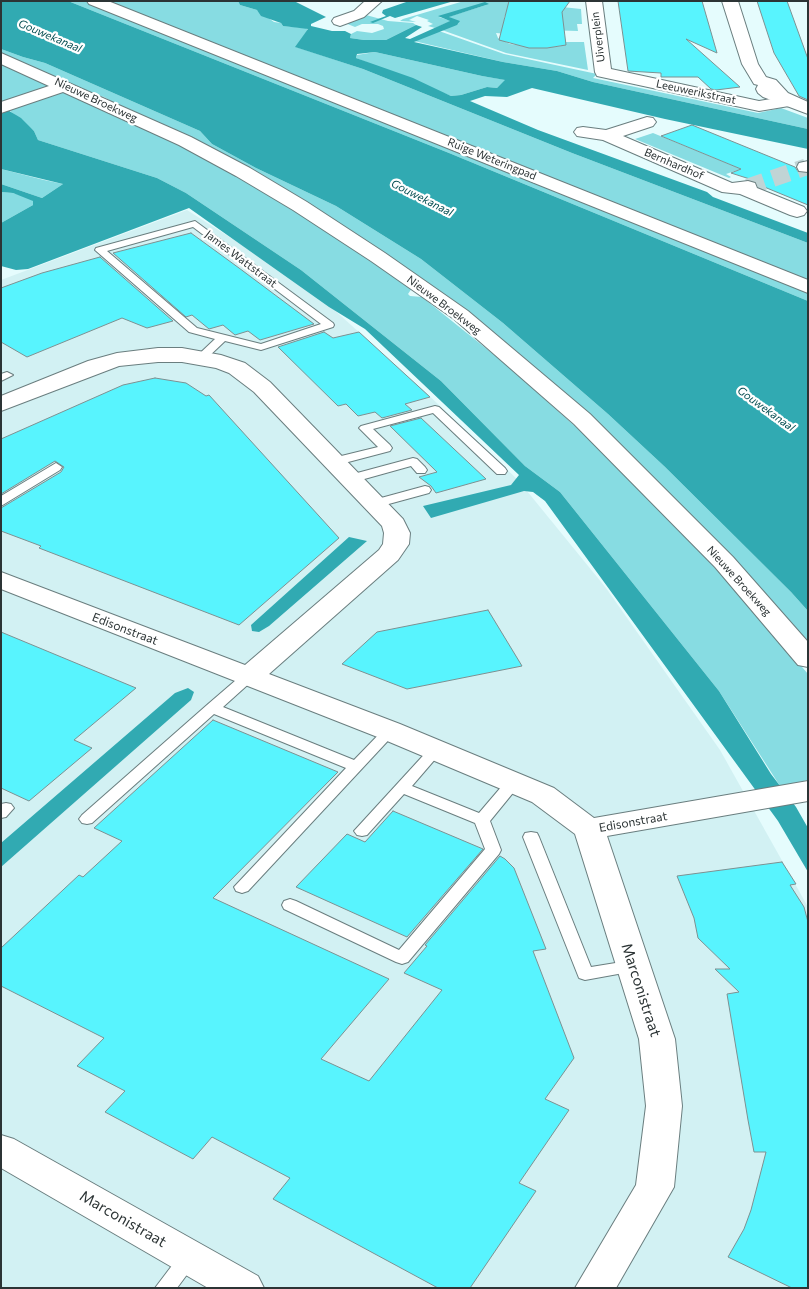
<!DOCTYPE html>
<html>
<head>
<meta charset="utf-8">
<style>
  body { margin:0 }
  #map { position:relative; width:809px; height:1289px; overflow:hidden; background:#e5fcfd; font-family:Commissioner,sans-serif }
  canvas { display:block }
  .frame { position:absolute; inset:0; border:2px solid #2c3435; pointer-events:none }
</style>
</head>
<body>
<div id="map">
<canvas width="809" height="1289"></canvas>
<div class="frame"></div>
</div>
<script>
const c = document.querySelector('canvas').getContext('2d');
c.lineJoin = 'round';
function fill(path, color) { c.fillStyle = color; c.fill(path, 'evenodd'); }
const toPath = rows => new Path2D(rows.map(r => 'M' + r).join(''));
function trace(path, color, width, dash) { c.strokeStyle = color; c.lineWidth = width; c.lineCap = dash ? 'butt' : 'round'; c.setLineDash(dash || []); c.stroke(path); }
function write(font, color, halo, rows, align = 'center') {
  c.font = font + ' Commissioner,sans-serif'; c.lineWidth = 4.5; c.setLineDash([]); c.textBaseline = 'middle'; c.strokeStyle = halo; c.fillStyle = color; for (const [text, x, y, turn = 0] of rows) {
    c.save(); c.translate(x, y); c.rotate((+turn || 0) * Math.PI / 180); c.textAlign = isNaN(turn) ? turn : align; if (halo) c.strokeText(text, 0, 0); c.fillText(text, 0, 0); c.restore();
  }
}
const built = toPath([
  [187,210,311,289,421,388,518,480,606,588,720,750,808,907,808,1288,1,1288,1,280]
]);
const green = toPath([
  [68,1,238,1,240,5,257,10,274,22,281,23,283,26,306,28,308,30,296,47,363,69,572,153,808,243,808,301,449,153],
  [464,1,507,1,510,4,504,18,507,34,496,33,498,38,510,44,543,48,561,46,561,42,584,42,588,70,506,53,442,30,459,23,448,17,489,4,439,17,451,21,435,28,428,26,433,24,427,21,429,20,417,16,409,20,416,22,400,21,403,19],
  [562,7,581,9,582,24,577,24,578,31,545,30],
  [366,15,388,21,413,23,416,25,386,40,364,40,350,38,351,34,357,31,372,33,384,29,383,26,378,24,362,24,355,27,345,23],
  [439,31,504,54,597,74,593,78,758,113,781,108,808,118,808,129,593,82,557,71,503,62,414,41],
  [1,49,23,57,45,63,200,131,212,144,256,168,336,206,421,259,503,323,608,414,664,466,791,592,808,611,808,651,700,529,408,274,104,97,83,91,1,55],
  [375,52,482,76,506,80,497,88,487,87,461,95,451,96,356,58,357,55],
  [1,61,50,84,49,87,1,104],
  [57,92,71,93,166,136,258,185,412,288,408,294,410,296,422,297,503,362,577,428,648,495,759,616,808,674,808,780,780,786,719,691,560,492,525,466,441,381,301,270,186,193,157,178,38,140,34,131,9,110],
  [653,133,741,169,726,174,731,177,729,178,635,139],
  [1,169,44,180,63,184,42,198,1,184],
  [1,192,13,193,27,197,34,201,33,205,1,223]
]);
const water = toPath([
  [1,1,68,1,449,153,808,301,808,611,791,592,664,466,608,414,503,323,421,259,336,206,256,168,212,144,200,131,45,63,23,57,1,49],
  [238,1,294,1,326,17,311,24,311,26,332,31,345,31,351,34,350,38,364,40,386,40,416,25,422,27,405,38,410,39,450,21,438,16,485,2,489,4,449,17,460,21,457,25,414,42,503,62,557,71,593,82,808,129,808,149,665,119,532,88,507,97,485,96,470,101,538,130,707,192,713,197,808,233,808,243,572,153,363,69,295,47,308,29,283,26,281,23,261,16,257,10,240,5],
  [375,52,482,76,505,80,497,88,487,87,461,95,451,96,413,78,356,58,357,54],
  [409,1,454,1,395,18,390,16,373,23,370,22,386,16,382,13,383,10],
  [1,106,21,118,34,131,38,140,157,178,186,193,301,270,441,381,525,466,560,492,719,691,771,774,796,807,808,828,808,872,778,821,545,501,533,492,524,491,431,518,423,506,511,485,519,475,365,329,329,307,189,208,28,269,16,270,1,266,1,223,33,205,33,201,13,193,1,192,1,184,42,198,63,184,1,169],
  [349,537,367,541,269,626,259,632,252,631,251,625],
  [188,688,194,692,191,700,1,867,1,843,175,693]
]);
const building = toPath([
  [509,1,570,1,562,12,566,45,547,48,529,48,499,40,509,1],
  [618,1,702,1,717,53,686,39,740,87,716,90,711,89,698,77,661,77,661,73,628,71,618,1],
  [757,1,787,1,808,59,808,100,799,96,774,53,757,1],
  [692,125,795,167,799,173,808,174,808,205,757,184,756,181,731,173,741,169,661,136,692,125],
  [191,233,239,268,314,324,260,340,248,331,235,335,223,325,209,329,192,315,186,317,113,253,191,233],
  [100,257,173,321,147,328,122,318,27,357,1,342,1,288,42,273,100,257],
  [324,332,333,338,359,332,430,397,405,404,412,410,382,418,375,412,358,416,346,404,338,406,278,347,324,332],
  [155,378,186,383,206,396,209,395,339,538,239,625,39,548,41,546,1,531,1,508,61,472,64,467,55,461,1,494,1,439,123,385,155,378],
  [421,418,486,479,436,493,431,486,419,477,437,472,390,426,421,418],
  [488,610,522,666,407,689,342,664,377,632,488,610],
  [1,632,136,688,74,740,92,748,29,801,1,788,1,632],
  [213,720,338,772,213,898,389,979,321,1059,369,1081,442,990,404,973,427,946,425,945,500,856,505,859,514,868,546,949,533,951,574,1058,545,1099,569,1110,519,1183,536,1191,470,1288,438,1288,273,1199,290,1178,212,1137,193,1159,105,1112,125,1091,77,1066,104,1038,1,986,1,948,79,875,83,877,122,841,94,828,213,720],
  [393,811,483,849,407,937,296,887,347,834,365,842,393,811],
  [782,862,796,884,790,885,804,907,808,922,808,1288,792,1288,728,1257,744,1229,751,1210,766,1152,754,1152,748,1120,727,994,739,992,715,969,730,969,698,938,694,918,677,876,782,862]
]);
const streetTunnel = toPath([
  [748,187,806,167]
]);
const lane = toPath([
  [195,221,333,323,334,325,333,327,261,350,225,341,205,360,197,360,195,358,197,356,215,339,189,332,95,250,96,248,195,221],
  [193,227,321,324,261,344,197,328,107,251,193,227],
  [7,372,13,375,1,381,1,374,7,372],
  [435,406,439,407,505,468,507,471,505,474,497,474,433,413,373,429,390,445,392,448,390,451,333,466,327,462,329,459,378,447,359,428,361,426,435,406],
  [413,458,417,459,425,467,427,470,425,473,417,473,411,466,350,483,344,479,346,476,413,458],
  [56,463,62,467,60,470,1,506,1,496,56,463],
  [425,486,429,487,431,490,429,493,374,508,368,504,370,501,425,486],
  [248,673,253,674,255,677,253,680,223,707,354,760,385,728,395,728,397,731,248,891,242,893,236,891,234,887,346,768,214,714,92,823,87,824,82,823,79,819,82,815,207,705,243,674,248,673],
  [436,745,441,747,443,750,412,786,479,813,508,779,518,779,521,783,490,821,501,850,499,854,408,962,402,964,396,962,284,909,282,905,284,901,290,899,296,901,399,950,485,849,475,823,404,794,367,835,362,836,357,835,354,831,431,747,436,745],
  [6,803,11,804,14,808,6,817,1,818,1,804,6,803],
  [531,832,537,833,539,837,591,967,634,960,640,962,642,966,640,970,585,980,579,978,523,837,525,833,531,832],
  [190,1249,197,1251,200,1257,177,1288,155,1288,183,1251,190,1249]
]);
const street = toPath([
  [87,1,108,1,808,280,808,293,89,4,87,1],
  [365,1,382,1,364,17,340,26,334,24,332,21,334,18,354,11,365,1],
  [586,1,602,1,611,69,759,101,789,96,795,97,798,101,795,105,759,111,597,76,595,72,586,1],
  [1,53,191,137,250,168,307,202,385,253,468,311,590,414,733,557,808,642,808,667,798,665,715,567,574,424,454,319,371,261,293,210,236,176,179,145,63,92,1,113,1,102,49,86,1,64,1,53],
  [647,117,653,118,656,122,653,126,623,136,732,183,748,181,755,183,757,188,804,207,807,211,804,215,797,217,790,215,740,194,722,192,603,140,577,136,574,132,577,128,583,127,606,130,647,117],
  [808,161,808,172,799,171,797,167,799,163,808,161],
  [158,348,182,348,221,355,245,363,270,382,403,519,410,533,409,544,398,560,269,674,400,724,554,788,594,818,808,781,808,801,607,836,675,1039,682,1106,674,1187,616,1288,575,1288,636,1185,646,1106,639,1039,575,834,532,802,380,738,1,589,1,572,245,665,379,550,383,544,384,533,382,526,254,392,229,373,216,368,182,362,158,362,119,366,1,411,1,396,88,361,117,353,158,348],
  [1,1135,14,1139,258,1276,264,1288,208,1288,1,1168,1,1135]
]);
const secondary = toPath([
  [722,1,738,1,758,64,766,77,776,80,788,93,808,102,808,114,763,97,758,93,756,89,758,85,754,84,742,64,722,1]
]);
const farWaternames = [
  ["Gouwekanaal",50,36,23],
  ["Gouwekanaal",422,198,27],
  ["Gouwekanaal",766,409,36]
];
const farStreetnames = [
  ["Uiverplein",598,37,-97],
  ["Leeuwerikstraat",696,92,12],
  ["Nieuwe Broekweg",96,100,25],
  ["Ruige Weteringpad",492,159,22],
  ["Bernhardhof",674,164,23],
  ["James Wattstraat",241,259,37],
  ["Nieuwe Broekweg",444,305,37],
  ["Nieuwe Broekweg",739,581,48]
];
const streetNames = [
  ["Edisonstraat",125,629,21],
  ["Edisonstraat",633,822,-10]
];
const nearStreetnames = [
  ["Marconistraat",641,990,72],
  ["Marconistraat",123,1219,30]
];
fill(built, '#d2f1f3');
fill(green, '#87dce2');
fill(water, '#31aab2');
fill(building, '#58f4fe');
trace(building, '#7d9192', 1);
trace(streetTunnel, '#c0d4d5', 17, [17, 9]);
trace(lane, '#6a7e7f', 2);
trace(street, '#6a7e7f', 2);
trace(secondary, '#6a7e7f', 2);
fill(lane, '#fff');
fill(street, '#fff');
fill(secondary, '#fff');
write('italic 11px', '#044d51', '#fff', farWaternames);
write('11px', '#2c3435', '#fff', farStreetnames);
write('12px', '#2c3435', '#fff', streetNames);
write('15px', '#2c3435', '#fff', nearStreetnames);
</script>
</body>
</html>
